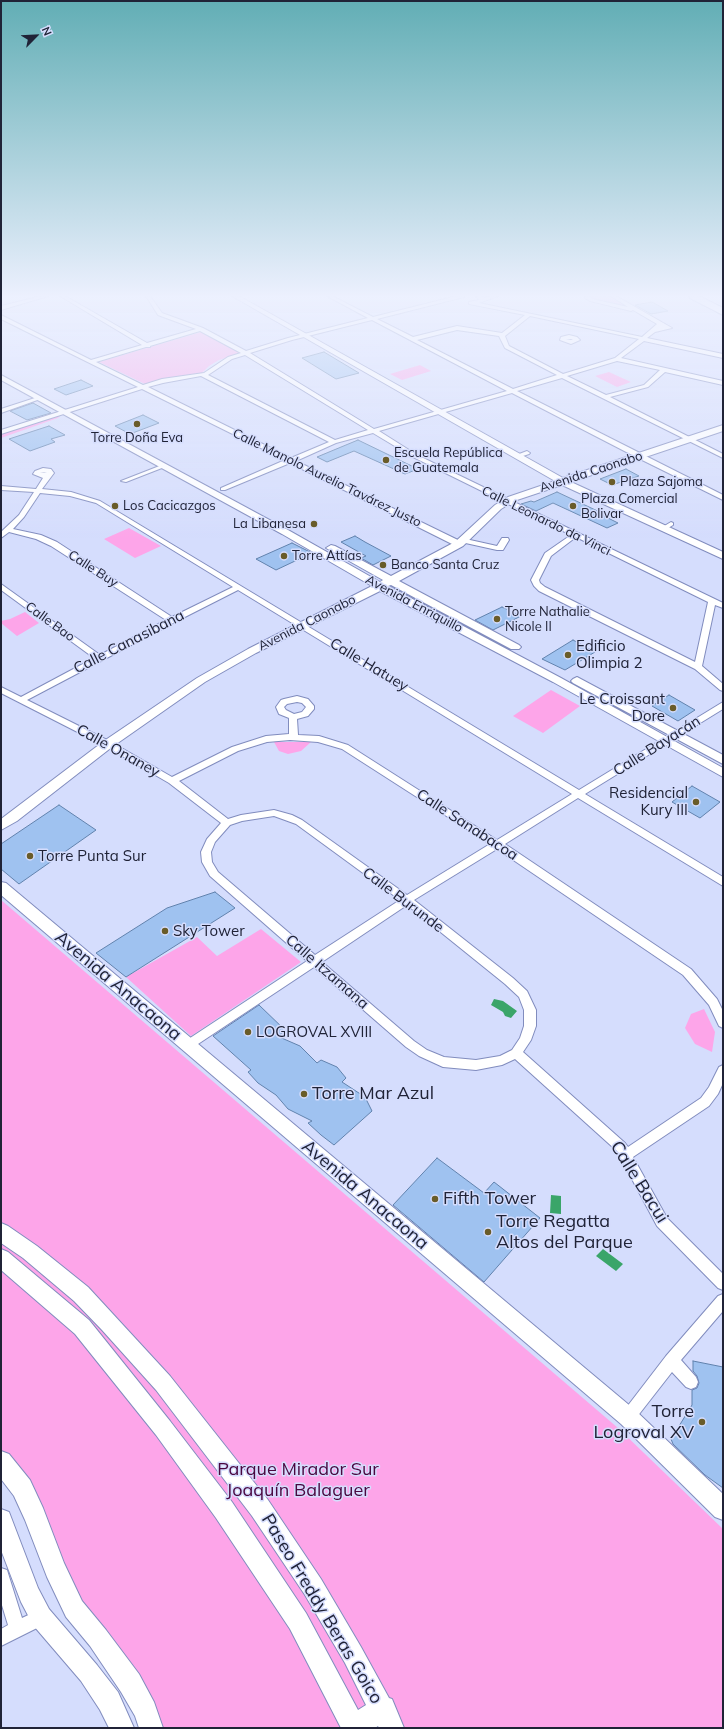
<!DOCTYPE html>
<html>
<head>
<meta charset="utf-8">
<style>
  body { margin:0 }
  #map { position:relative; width:724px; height:1729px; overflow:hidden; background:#d5ddfd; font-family:Mulish,sans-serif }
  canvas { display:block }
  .frame { position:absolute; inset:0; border:2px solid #202337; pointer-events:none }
  .north { position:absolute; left:16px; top:16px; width:40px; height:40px; -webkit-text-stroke:3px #d5ddfd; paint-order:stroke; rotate:66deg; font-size:11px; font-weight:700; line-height:16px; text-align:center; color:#202337 }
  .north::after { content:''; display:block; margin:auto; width:14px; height:18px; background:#202337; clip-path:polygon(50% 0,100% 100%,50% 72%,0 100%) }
</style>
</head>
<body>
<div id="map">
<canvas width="724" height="1729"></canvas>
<div class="frame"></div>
<div class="north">N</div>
</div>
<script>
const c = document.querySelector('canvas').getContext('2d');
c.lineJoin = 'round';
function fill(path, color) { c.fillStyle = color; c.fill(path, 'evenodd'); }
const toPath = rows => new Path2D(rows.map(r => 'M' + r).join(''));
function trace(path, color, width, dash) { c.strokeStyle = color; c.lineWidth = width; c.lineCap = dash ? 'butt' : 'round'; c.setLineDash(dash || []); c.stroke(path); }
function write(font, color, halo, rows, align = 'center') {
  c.font = font + ' Mulish,sans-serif'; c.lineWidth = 3; c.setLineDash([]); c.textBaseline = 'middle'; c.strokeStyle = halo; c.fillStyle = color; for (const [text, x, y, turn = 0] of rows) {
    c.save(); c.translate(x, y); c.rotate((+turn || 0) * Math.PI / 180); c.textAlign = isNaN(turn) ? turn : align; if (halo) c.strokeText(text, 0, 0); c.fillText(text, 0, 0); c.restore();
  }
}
const green = toPath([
  [590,296,609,296,633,308,592,299],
  [201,332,242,353,219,360,209,366,201,374,145,384,99,362],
  [420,365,431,371,402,380,390,374],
  [609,372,631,382,617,387,595,376],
  [55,416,60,416,58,418,1,438,1,434],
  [129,528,161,546,135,558,104,539],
  [25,612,39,623,17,636,1,623,1,621,10,619],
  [551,690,580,706,543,733,513,716],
  [274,742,311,742,301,751,288,754,279,751],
  [1,900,618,1428,723,1529,723,1728,159,1728,84,1612,16,1464,1,1450],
  [261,929,301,962,191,1036,126,977,197,937,217,956],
  [704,1009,715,1032,712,1052,695,1044,685,1028,691,1014]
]);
const water = toPath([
  [494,999,503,1001,517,1011,511,1018,505,1016,503,1012,491,1005],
  [551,1195,561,1196,561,1214,550,1213],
  [603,1249,623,1264,616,1271,596,1256]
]);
const building = toPath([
  [652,302,668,311,651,314,635,305,652,302],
  [324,352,359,373,336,379,302,358,324,352],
  [81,380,93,386,66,395,54,389,81,380],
  [33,403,51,413,27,420,10,411,33,403],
  [143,415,159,423,130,434,115,426,143,415],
  [49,426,65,435,51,439,55,442,30,451,9,439,49,426],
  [358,440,418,469,405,474,354,451,327,462,317,457,358,440],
  [626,469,639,476,612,485,600,479,626,469],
  [557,492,604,514,602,515,618,523,607,528,553,503,536,511,521,504,531,501,534,502,557,492],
  [355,536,365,542,391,556,373,565,361,558,366,556,341,542,355,536],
  [292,543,312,553,276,570,256,559,292,543],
  [502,607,521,616,493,630,475,620,502,607],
  [573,640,595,652,565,670,542,659,573,640],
  [669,695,695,710,678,721,652,706,669,695],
  [692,786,720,802,700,818,672,802,692,786],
  [59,805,96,830,19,884,1,869,1,844,59,805],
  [215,892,235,908,126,977,96,953,167,908,215,892],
  [259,1005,286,1031,277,1036,300,1046,317,1063,321,1060,337,1067,346,1078,342,1082,365,1097,372,1111,334,1145,321,1135,308,1123,312,1121,288,1109,276,1095,258,1083,248,1072,251,1070,213,1036,259,1005],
  [437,1158,484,1193,494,1182,540,1218,484,1282,393,1205,437,1158],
  [693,1361,723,1367,723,1488,705,1475,673,1444,671,1439,692,1405,692,1390,697,1388,699,1383,697,1376,693,1371,693,1361]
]);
const street = toPath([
  [42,296,48,296,1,310,1,306,42,296],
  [60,296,65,296,147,343,196,329,158,315,146,296,150,296,162,313,203,328,246,351,288,338,368,318,327,296,332,296,373,317,457,296,464,296,464,297,377,319,413,337,457,326,502,333,525,315,469,304,469,302,479,300,476,296,481,296,484,298,492,296,498,296,479,303,642,337,657,324,633,310,631,311,590,301,585,298,585,296,589,296,592,299,628,307,611,296,616,296,672,328,655,332,647,338,723,354,723,358,644,341,621,358,723,381,723,385,665,372,648,387,610,397,723,454,723,458,562,378,517,391,723,495,723,500,636,457,512,393,379,431,417,455,723,603,723,608,715,605,702,666,723,684,723,691,720,690,695,669,539,591,534,586,531,580,545,553,571,535,413,457,373,433,336,443,296,461,462,542,462,546,456,546,290,463,225,490,221,490,221,488,285,460,142,389,1,434,1,430,138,387,1,319,1,315,91,360,142,345,60,296],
  [530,316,639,339,615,358,563,374,509,346,505,336,530,316],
  [372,320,507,391,374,429,250,353,292,340,372,320],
  [457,330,499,336,505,348,557,375,513,389,417,340,457,330],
  [200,331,241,353,228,357,204,373,162,379,143,385,96,362,146,347,150,347,150,346,200,331],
  [245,355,368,430,335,440,208,375,232,359,245,355],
  [617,361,660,370,644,385,606,395,567,376,617,361],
  [201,376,329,442,291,458,148,387,163,383,201,376],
  [576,537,708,602,695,662,545,587,540,583,539,580,551,556,576,537],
  [569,335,577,337,580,340,571,344,560,340,561,337,569,335],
  [566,339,573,339,571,340,566,339],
  [38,397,43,398,1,413,1,409,38,397],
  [527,451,530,453,529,454,517,458,514,456,527,451],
  [162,465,167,466,126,482,121,481,162,465],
  [43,468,51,469,54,473,42,489,71,492,100,501,579,790,723,702,723,709,585,794,723,877,723,886,578,798,505,844,691,969,717,999,723,1011,723,1028,719,1026,709,1005,683,975,497,849,414,900,513,978,527,991,536,1010,536,1026,531,1040,523,1052,625,1143,628,1147,701,1098,709,1087,719,1067,723,1065,723,1083,718,1094,709,1106,633,1157,667,1218,723,1274,723,1290,718,1288,657,1226,617,1151,515,1059,502,1065,476,1070,443,1067,419,1056,406,1047,314,967,192,1048,188,1050,184,1048,182,1045,184,1042,307,961,210,876,202,862,201,852,207,839,221,823,169,783,105,746,1,693,1,687,21,697,94,658,1,590,1,584,100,655,166,620,51,546,36,539,9,532,1,538,1,532,19,515,34,492,1,490,1,486,36,489,43,478,33,474,35,471,43,468],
  [44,472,47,472,40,473,44,472],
  [40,493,70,496,96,503,233,587,172,617,57,542,41,535,13,529,24,517,40,493],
  [238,590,572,794,497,840,348,745,319,736,298,735,297,719,308,716,314,709,314,706,308,699,297,696,284,699,281,700,276,707,279,714,289,718,289,734,266,736,232,747,172,777,111,742,27,700,175,622,238,590],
  [297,702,302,703,306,707,302,712,294,714,286,710,284,707,287,704,297,702],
  [290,740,318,742,342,749,490,844,407,895,302,820,292,815,274,810,241,815,228,819,179,781,238,751,267,742,290,740],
  [274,816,296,824,400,900,315,955,218,872,212,862,211,852,215,842,230,825,242,821,274,816],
  [407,905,505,984,519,997,524,1010,524,1026,520,1038,512,1050,500,1056,476,1060,444,1057,427,1050,414,1041,322,962,407,905],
  [671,522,673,523,673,525,665,530,661,530,661,528,671,522],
  [461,538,497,546,502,538,508,538,509,540,503,550,497,550,461,542,461,538],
  [723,1294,723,1311,681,1360,696,1377,698,1382,696,1387,691,1389,686,1387,672,1372,633,1422,628,1424,623,1422,621,1417,623,1412,666,1356,718,1296,723,1294],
  [1,1568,7,1570,22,1618,41,1609,47,1611,49,1617,47,1623,1,1646,1,1629,8,1625,1,1602,1,1568]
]);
const secondary = toPath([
  [232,296,239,296,563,478,723,425,723,431,571,482,723,552,723,559,562,485,514,501,501,509,463,546,399,581,519,645,521,647,519,649,511,649,391,585,388,586,561,678,723,768,723,777,553,682,380,591,256,653,205,682,112,747,17,821,1,830,1,819,104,741,197,678,248,649,372,586,282,534,1,380,1,375,288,530,380,582,383,580,326,548,331,545,335,546,391,576,455,542,495,505,508,497,555,481,232,296],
  [577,677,723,755,723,764,573,683,571,681,573,679,577,677],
  [1,882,6,883,635,1410,723,1494,723,1520,715,1517,621,1424,1,895,1,882],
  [1,1223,8,1226,37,1246,88,1287,170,1376,268,1500,321,1579,361,1647,389,1698,392,1699,404,1728,379,1728,378,1726,375,1728,341,1728,290,1629,216,1518,156,1435,75,1334,1,1270,1,1249,8,1252,89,1320,170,1421,232,1502,306,1613,358,1710,366,1705,345,1663,305,1595,252,1516,156,1390,102,1330,74,1301,23,1258,1,1243,1,1223],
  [1,1451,9,1454,30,1480,43,1508,64,1563,82,1601,106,1630,139,1674,154,1702,163,1728,139,1728,135,1716,121,1692,90,1646,66,1617,47,1577,25,1520,14,1496,1,1479,1,1451],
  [1,1509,9,1512,38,1588,49,1609,97,1665,118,1692,134,1728,109,1728,100,1710,81,1681,33,1625,21,1602,1,1550,1,1509]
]);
const highway = toPath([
  [689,296,699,296,723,308,723,315,690,298,689,296]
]);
const markers = [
  [137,424,4,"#695c29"],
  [386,460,4,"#695c29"],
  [612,482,4,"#695c29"],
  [115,506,4,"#695c29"],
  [573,506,4,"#695c29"],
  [314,524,4,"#695c29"],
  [284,556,4,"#695c29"],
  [383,565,4,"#695c29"],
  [497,619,4,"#695c29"],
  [568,655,4,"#695c29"],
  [673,708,4,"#695c29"],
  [696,802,4,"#695c29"],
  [30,856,4,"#695c29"],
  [165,931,4,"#695c29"],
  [248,1032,4,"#695c29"],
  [304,1094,4,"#695c29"],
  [435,1199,4,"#695c29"],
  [488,1232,4,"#695c29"],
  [702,1422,4,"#695c29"]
];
const farPoinames = [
  ["Torre Doña Eva",137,438,"center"],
  ["Escuela República",394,453],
  ["de Guatemala",394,468],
  ["Plaza Sajoma",620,482],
  ["Plaza Comercial",581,499],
  ["Bolivar",581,514],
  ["Los Cacicazgos",123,506],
  ["La Libanesa",306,524,"right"],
  ["Torre Attías",292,556],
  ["Banco Santa Cruz",391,565],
  ["Torre Nathalie",505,612],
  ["Nicole II",505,627]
];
const farStreetnames = [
  ["Avenida Caonabo",591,472,-18],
  ["Calle Manolo Aurelio Tavárez Justo",327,478,26],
  ["Calle Leonardo da Vinci",546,521,26],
  ["Calle Buy",93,569,33],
  ["Avenida Enriquillo",414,604,28],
  ["Calle Bao",50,622,36],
  ["Avenida Caonabo",307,623,-27]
];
const streetNames = [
  ["Calle Canasibana",129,642,-27],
  ["Calle Hatuey",369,665,31],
  ["Calle Bayacán",657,746,-32],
  ["Calle Onaney",118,751,29],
  ["Calle Sanabacoa",467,825,33],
  ["Calle Burunde",403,900,37],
  ["Calle Itzamana",327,972,41]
];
const poiNames = [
  ["Edificio",576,646],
  ["Olimpia 2",576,663],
  ["Le Croissant",665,699,"right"],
  ["Dore",665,716,"right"],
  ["Residencial",688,793,"right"],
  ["Kury III",688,810,"right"],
  ["Torre Punta Sur",38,856],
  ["Sky Tower",173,931],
  ["LOGROVAL XVIII",256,1032]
];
const nearStreetnames = [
  ["Avenida Anacaona",118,986,40],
  ["Calle Bacui",639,1182,58],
  ["Avenida Anacaona",365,1195,40],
  ["Paseo Freddy Beras Goico",322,1609,59]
];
const nearPoinames = [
  ["Torre Mar Azul",312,1094],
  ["Fifth Tower",443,1199],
  ["Torre Regatta",496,1222],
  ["Altos del Parque",496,1243],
  ["Torre",694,1412,"right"],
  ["Logroval XV",694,1433,"right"]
];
const nearParknames = [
  ["Parque Mirador Sur",298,1470],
  ["Joaquín Balaguer",298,1491]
];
fill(green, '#fda5e9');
fill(water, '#3aa569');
fill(building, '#9fc2f0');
trace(building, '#6182ad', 1);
trace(street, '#818cbe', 2);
trace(secondary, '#818cbe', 2);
trace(highway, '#818cbe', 2);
fill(street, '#fff');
fill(secondary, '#fff');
fill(highway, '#fff');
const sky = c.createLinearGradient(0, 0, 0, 538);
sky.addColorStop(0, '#62aeb5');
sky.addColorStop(0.55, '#ecf0fe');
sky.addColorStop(1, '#ecf0fe00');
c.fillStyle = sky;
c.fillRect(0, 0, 724, 538);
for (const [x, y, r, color] of markers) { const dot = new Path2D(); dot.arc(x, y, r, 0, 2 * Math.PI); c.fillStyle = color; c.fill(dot); trace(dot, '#d5ddfd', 1.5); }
write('13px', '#202337', '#d5ddfd', farPoinames, 'left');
write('13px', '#202337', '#d5ddfd', farStreetnames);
write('15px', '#202337', '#d5ddfd', streetNames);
write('15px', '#202337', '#d5ddfd', poiNames, 'left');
write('18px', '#202337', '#d5ddfd', nearStreetnames);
write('18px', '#202337', '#d5ddfd', nearPoinames, 'left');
write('18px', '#4a0740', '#d5ddfd', nearParknames);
</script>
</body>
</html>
